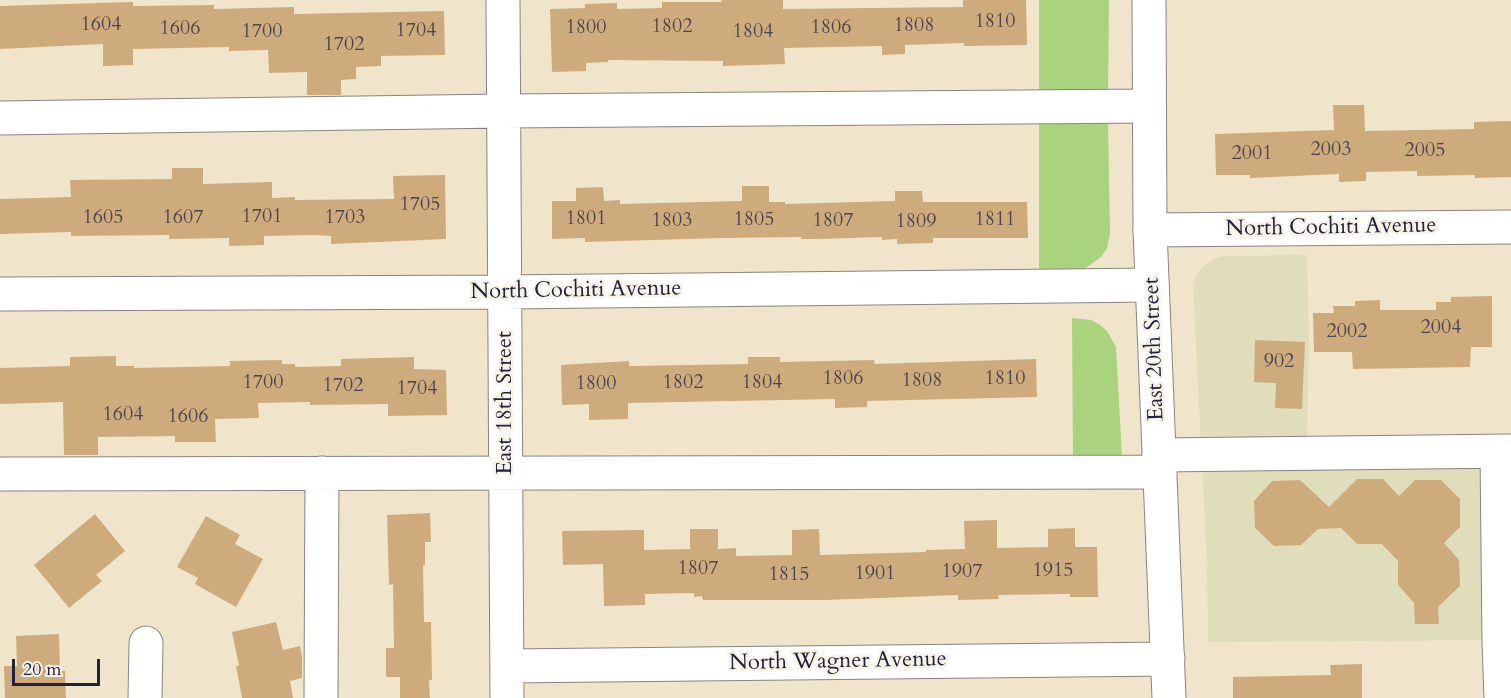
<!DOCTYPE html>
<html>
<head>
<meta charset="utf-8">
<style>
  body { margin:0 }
  #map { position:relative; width:1511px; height:698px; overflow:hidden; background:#f0e5ca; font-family:Cardo,serif }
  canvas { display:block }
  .scale { position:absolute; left:12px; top:659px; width:88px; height:27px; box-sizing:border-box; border:3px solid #22223b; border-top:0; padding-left:8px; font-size:18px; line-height:21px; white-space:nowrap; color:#22223b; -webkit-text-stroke:4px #f7f3e8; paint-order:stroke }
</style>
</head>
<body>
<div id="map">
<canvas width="1511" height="698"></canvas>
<div class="scale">20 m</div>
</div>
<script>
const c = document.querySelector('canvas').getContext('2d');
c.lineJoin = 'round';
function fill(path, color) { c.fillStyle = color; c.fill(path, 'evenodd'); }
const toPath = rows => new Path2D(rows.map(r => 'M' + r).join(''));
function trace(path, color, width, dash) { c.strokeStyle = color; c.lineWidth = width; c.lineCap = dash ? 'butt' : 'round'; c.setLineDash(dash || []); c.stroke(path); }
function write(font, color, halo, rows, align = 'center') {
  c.font = font + ' Cardo,serif'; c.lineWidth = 5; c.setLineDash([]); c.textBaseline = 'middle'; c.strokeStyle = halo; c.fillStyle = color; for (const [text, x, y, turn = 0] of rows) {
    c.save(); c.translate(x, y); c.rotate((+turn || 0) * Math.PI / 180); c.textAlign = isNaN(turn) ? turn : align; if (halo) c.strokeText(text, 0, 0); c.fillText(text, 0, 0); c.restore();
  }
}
const built = toPath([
  [1307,255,1309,339,1307,440,1510,438,1511,640,1208,642,1207,562,1193,287,1196,276,1203,267,1212,260,1223,256]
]);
const green = toPath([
  [1039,0,1109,0,1108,99,1039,100],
  [1108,121,1110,234,1107,248,1101,257,1084,269,1039,273,1039,122],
  [1072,318,1091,320,1099,324,1107,331,1116,347,1122,458,1073,462]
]);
const building = toPath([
  [721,0,783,0,783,9,963,7,963,0,1026,0,1027,45,964,46,964,43,905,45,905,54,882,55,882,46,784,48,785,64,723,66,723,61,608,60,608,62,586,63,586,71,552,72,550,9,585,8,585,4,617,3,617,9,662,8,662,2,722,2],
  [133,2,133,6,214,5,214,9,294,7,294,14,444,11,445,55,381,56,381,66,356,67,356,79,341,80,341,95,307,95,307,72,269,73,268,50,229,51,229,47,133,49,133,65,103,66,103,44,0,49,0,6],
  [1333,105,1364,105,1365,131,1474,129,1474,122,1511,121,1511,177,1475,178,1475,175,1417,176,1417,171,1366,172,1366,181,1339,182,1339,174,1250,178,1250,175,1216,175,1215,134,1334,130],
  [172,168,203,168,203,184,272,182,272,198,295,197,295,200,394,199,393,176,445,175,446,239,331,244,331,236,314,235,264,236,264,245,229,246,229,238,169,239,169,235,71,236,71,232,0,234,0,199,71,197,70,180,172,179],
  [742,186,769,186,769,202,785,202,785,204,895,201,895,191,922,191,923,202,1027,202,1028,238,933,238,933,243,897,244,897,239,882,240,882,237,820,239,801,239,801,237,722,238,585,242,585,238,552,239,552,201,576,201,576,188,603,187,604,201,620,200,620,204,742,201],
  [1492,296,1492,347,1471,347,1470,367,1353,369,1352,352,1314,352,1313,313,1334,313,1333,306,1355,306,1355,301,1380,300,1380,310,1436,310,1436,302,1451,302,1451,297],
  [1255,340,1305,342,1302,409,1275,408,1276,383,1254,382],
  [116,356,116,366,134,366,134,368,230,366,230,361,282,360,282,364,295,364,295,367,341,366,341,359,414,357,414,369,446,370,447,415,388,416,388,404,310,405,310,402,258,403,259,418,215,419,216,442,175,442,175,436,98,437,98,455,64,455,63,402,0,404,0,368,70,366,70,357],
  [748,357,780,357,780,362,874,360,875,364,1036,359,1037,397,867,401,867,407,835,408,835,399,628,403,628,419,589,420,589,404,562,405,561,365,629,361,629,366,748,364],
  [1357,479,1383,479,1399,496,1415,480,1441,480,1460,499,1460,527,1444,543,1459,560,1460,586,1438,607,1439,624,1415,624,1414,603,1398,585,1398,561,1382,544,1357,544,1341,528,1318,529,1301,545,1274,546,1255,528,1254,501,1272,481,1300,480,1329,507],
  [430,513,431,542,425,542,425,565,423,565,424,622,431,622,432,680,429,680,430,698,400,698,400,677,386,677,386,648,394,648,393,584,389,585,387,515],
  [95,514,125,551,96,575,102,581,69,608,34,565],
  [206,516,240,535,235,544,263,559,236,607,195,584,198,578,177,567],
  [997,520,997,548,1048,547,1048,529,1075,528,1075,547,1097,547,1098,597,1070,597,1070,594,998,595,999,599,958,600,958,595,827,600,703,600,702,596,694,597,694,593,645,594,645,605,604,606,603,564,563,565,562,531,644,530,644,550,690,549,690,529,718,529,718,549,736,548,736,556,792,555,792,530,819,529,820,555,926,552,926,550,965,549,964,521],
  [276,622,283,650,300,646,302,656,302,678,290,681,293,698,242,698,236,666,239,666,232,632],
  [59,634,60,671,65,671,66,698,5,698,4,666,17,666,16,636],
  [1362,664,1362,698,1233,698,1233,677,1331,675,1330,665]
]);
const minor = toPath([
  [503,0,507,698],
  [0,118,504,111,1149,106],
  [1150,230,1511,227],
  [0,294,505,292,1152,285],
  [1497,451,1499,642,1501,698],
  [1159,455,1511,451],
  [0,474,1160,472],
  [508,666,1168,659],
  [145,698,146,643],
  [321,698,322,473]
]);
const major = toPath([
  [1149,0,1150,230,1169,698]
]);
const numberNames = [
  ["1810",995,22],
  ["1604",101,25],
  ["1808",914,26],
  ["1802",672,27],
  ["1800",586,28],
  ["1806",831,28],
  ["1606",180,29],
  ["1704",416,31],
  ["1700",262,32],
  ["1804",753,32],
  ["1702",344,45],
  ["2003",1331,150],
  ["2005",1425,151],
  ["2001",1252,154],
  ["1705",420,205],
  ["1701",262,217],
  ["1605",103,218],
  ["1607",183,218],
  ["1703",345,218],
  ["1801",586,219],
  ["1805",754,220],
  ["1811",995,220],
  ["1803",672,221],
  ["1807",833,221],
  ["1809",916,222],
  ["2004",1441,328],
  ["2002",1347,332],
  ["902",1279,362],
  ["1806",843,379],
  ["1810",1005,379],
  ["1808",922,381],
  ["1700",263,383],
  ["1802",683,383],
  ["1804",762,383],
  ["1800",596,384],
  ["1702",343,386],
  ["1704",417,389],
  ["1604",123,415],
  ["1606",188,417],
  ["1807",698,569],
  ["1915",1053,571],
  ["1907",962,572],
  ["1901",875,574],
  ["1815",789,575]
];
const streetNames = [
  ["North Cochiti Avenue",1331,228,-1],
  ["North Cochiti Avenue",576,291,-1],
  ["East 20th Street",1155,349,-92],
  ["East 18th Street",506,403,-90],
  ["North Wagner Avenue",838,662,-1]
];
fill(built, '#e0ddbb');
fill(green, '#aad37e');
fill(building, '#ceab7d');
trace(minor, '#898482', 35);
trace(major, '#898482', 35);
trace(minor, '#fff', 33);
trace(major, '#fff', 33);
write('20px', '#4d444c', null, numberNames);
write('22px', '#22223b', '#f7f3e8', streetNames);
</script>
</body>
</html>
